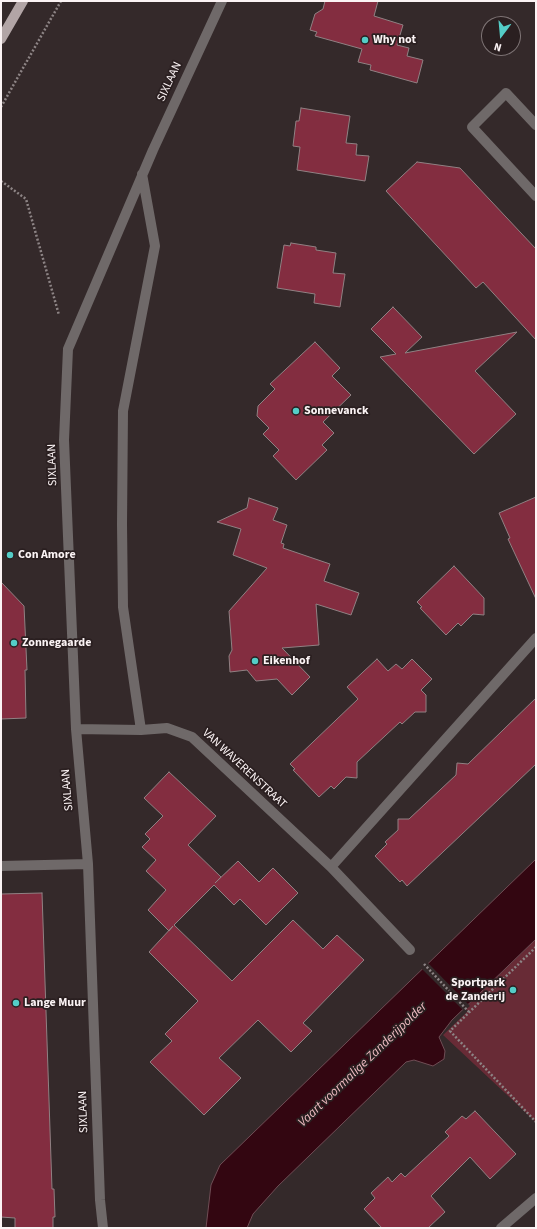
<!DOCTYPE html>
<html>
<head>
<meta charset="utf-8">
<style>
  body { margin:0 }
  #map { position:relative; width:537px; height:1229px; overflow:hidden; background:#34292a; font-family:"Source Sans 3",sans-serif }
  canvas { display:block }
  .frame { position:absolute; inset:0; border:2px solid #fbf3f4; pointer-events:none }
  .north { position:absolute; left:481px; top:16px; width:40px; height:40px; box-sizing:border-box; background:#2a1f20; border:1px solid #7e7475; border-radius:50%; rotate:196deg; font-size:11px; font-weight:700; line-height:16px; text-align:center; color:#fbf3f4 }
  .north::after { content:''; display:block; margin:auto; width:14px; height:18px; background:#54cdc7; clip-path:polygon(50% 0,100% 100%,50% 72%,0 100%) }
</style>
</head>
<body>
<div id="map">
<canvas width="537" height="1229"></canvas>
<div class="frame"></div>
<div class="north">N</div>
</div>
<script>
const c = document.querySelector('canvas').getContext('2d');
c.lineJoin = 'round';
function fill(path, color) { c.fillStyle = color; c.fill(path, 'evenodd'); }
const toPath = rows => new Path2D(rows.map(r => 'M' + r).join(''));
function trace(path, color, width, dash) { c.strokeStyle = color; c.lineWidth = width; c.lineCap = dash ? 'butt' : 'round'; c.setLineDash(dash || []); c.stroke(path); }
function write(font, color, halo, rows, align = 'center') {
  c.font = font + ' "Source Sans 3",sans-serif'; c.lineWidth = 3.5; c.setLineDash([]); c.textBaseline = 'middle'; c.strokeStyle = halo; c.fillStyle = color; for (const [text, x, y, turn = 0] of rows) {
    c.save(); c.translate(x, y); c.rotate((+turn || 0) * Math.PI / 180); c.textAlign = isNaN(turn) ? turn : align; if (halo) c.strokeText(text, 0, 0); c.fillText(text, 0, 0); c.restore();
  }
}
const green = toPath([
  [536,939,536,1122,443,1035,468,1011,465,1008]
]);
const water = toPath([
  [536,859,536,939,452,1020,439,1037,445,1051,444,1059,433,1066,414,1060,406,1062,278,1186,253,1214,247,1228,206,1228,211,1185,220,1165,536,859]
]);
const pier = toPath([
  [427,962,470,1006,464,1011,421,968]
]);
const building = toPath([
  [325,1,378,1,374,16,403,25,397,45,409,48,407,56,423,60,417,83,370,70,371,65,358,62,362,49,315,36,317,32,310,30,315,14,323,9,325,1],
  [301,108,350,116,346,143,357,144,356,155,369,156,365,181,297,170,300,147,293,146,296,121,299,121,301,108],
  [417,162,460,168,536,249,536,340,483,282,476,288,386,191,417,162],
  [291,243,316,247,316,250,336,253,333,273,345,274,340,307,314,303,315,294,277,288,284,245,290,246,291,243],
  [393,307,422,337,405,353,517,332,475,371,516,414,474,454,380,357,396,354,371,329,393,307],
  [315,342,340,368,332,376,351,395,323,422,334,433,322,445,327,450,296,480,273,456,279,450,263,434,269,428,257,416,258,406,275,389,270,384,315,342],
  [536,497,536,599,508,539,510,538,499,513,536,497],
  [249,498,278,508,273,520,287,525,281,543,284,544,283,548,330,564,324,581,359,593,351,615,316,604,319,645,282,648,310,677,292,695,277,679,256,681,247,670,230,672,229,656,232,650,229,611,267,568,233,555,241,529,217,522,247,508,249,498],
  [454,566,484,598,484,615,473,614,461,626,458,623,446,635,420,608,422,607,417,602,454,566],
  [1,582,24,606,27,670,25,670,26,718,1,719,1,582],
  [377,659,388,671,396,664,402,669,412,659,432,679,421,690,426,695,426,712,415,712,402,724,400,722,357,762,357,778,346,777,334,789,331,786,319,797,293,770,295,769,290,764,358,699,347,687,377,659],
  [536,698,536,764,407,886,402,880,400,882,375,856,387,844,385,842,398,830,398,819,409,819,456,775,457,763,468,764,536,698],
  [169,772,216,816,188,845,221,877,215,883,238,861,259,882,273,868,298,893,266,925,240,899,234,905,214,885,174,925,232,981,293,920,323,949,337,935,364,960,303,1023,312,1031,291,1052,258,1020,219,1058,241,1078,204,1115,150,1062,172,1041,165,1034,198,1001,149,952,173,926,169,931,148,910,166,890,146,871,156,860,142,847,150,839,145,834,163,816,144,798,169,772],
  [42,893,52,1189,54,1189,55,1217,53,1217,53,1228,15,1228,15,1218,1,1217,1,894,42,893],
  [475,1111,516,1154,490,1179,470,1157,431,1196,445,1212,428,1228,382,1228,364,1209,375,1198,371,1193,388,1177,392,1182,401,1173,405,1177,449,1136,445,1132,462,1116,466,1119,475,1111]
]);
const path = toPath([
  [1,107,61,1],
  [1,181,26,199,59,315],
  [536,947,450,1031,536,1122],
  [424,964,469,1012]
]);
const minor = toPath([
  [536,125,506,93,472,127,536,196],
  [76,729,141,730,167,728,192,737,331,867,410,950],
  [141,730,123,607,122,524,123,411,155,246,142,174],
  [1,866,88,864],
  [331,867,536,638],
  [103,1228,100,1200,88,864,76,729,64,440,68,349,153,150,222,1],
  [501,1228,536,1198]
]);
const major = toPath([
  [1,39,23,1]
]);
const markers = [
  [365,40,4,"#54cdc7"],
  [296,411,4,"#54cdc7"],
  [10,555,4,"#54cdc7"],
  [14,643,4,"#54cdc7"],
  [255,661,4,"#54cdc7"],
  [513,990,4,"#54cdc7"],
  [16,1003,4,"#54cdc7"]
];
const poiNames = [
  ["Why not",373,40],
  ["Sonnevanck",304,411],
  ["Con Amore",18,555],
  ["Zonnegaarde",22,643],
  ["Eikenhof",263,661],
  ["Sportpark",505,983,"right"],
  ["de Zanderij",505,997,"right"],
  ["Lange Muur",24,1003]
];
const streetNames = [
  ["SIXLAAN",170,82,-65],
  ["SIXLAAN",53,465,-92],
  ["VAN WAVERENSTRAAT",244,769,43],
  ["SIXLAAN",68,790,-95],
  ["SIXLAAN",84,1112,-92]
];
const waterNames = [
  ["Vaart voormalige Zanderijpolder",363,1065,-44]
];
fill(green, '#682b36');
fill(water, '#330611');
trace(water, '#6f4d55', 1);
fill(pier, '#34292a');
fill(building, '#832d40');
trace(building, '#908183', 1);
trace(path, '#8d8485', 2.5, [2, 2]);
trace(minor, '#6f6969', 10);
trace(major, '#b2a5a6', 10);
for (const [x, y, r, color] of markers) { const dot = new Path2D(); dot.arc(x, y, r, 0, 2 * Math.PI); c.fillStyle = color; c.fill(dot); trace(dot, '#2a1f20', 1.5); }
write('bold 12px', '#fbf3f4', '#2a1f20', poiNames, 'left');
write('12px', '#fbf3f4', '#2a1f20', streetNames);
write('italic 13px', '#efbcc2', '#2a1f20', waterNames);
</script>
</body>
</html>
